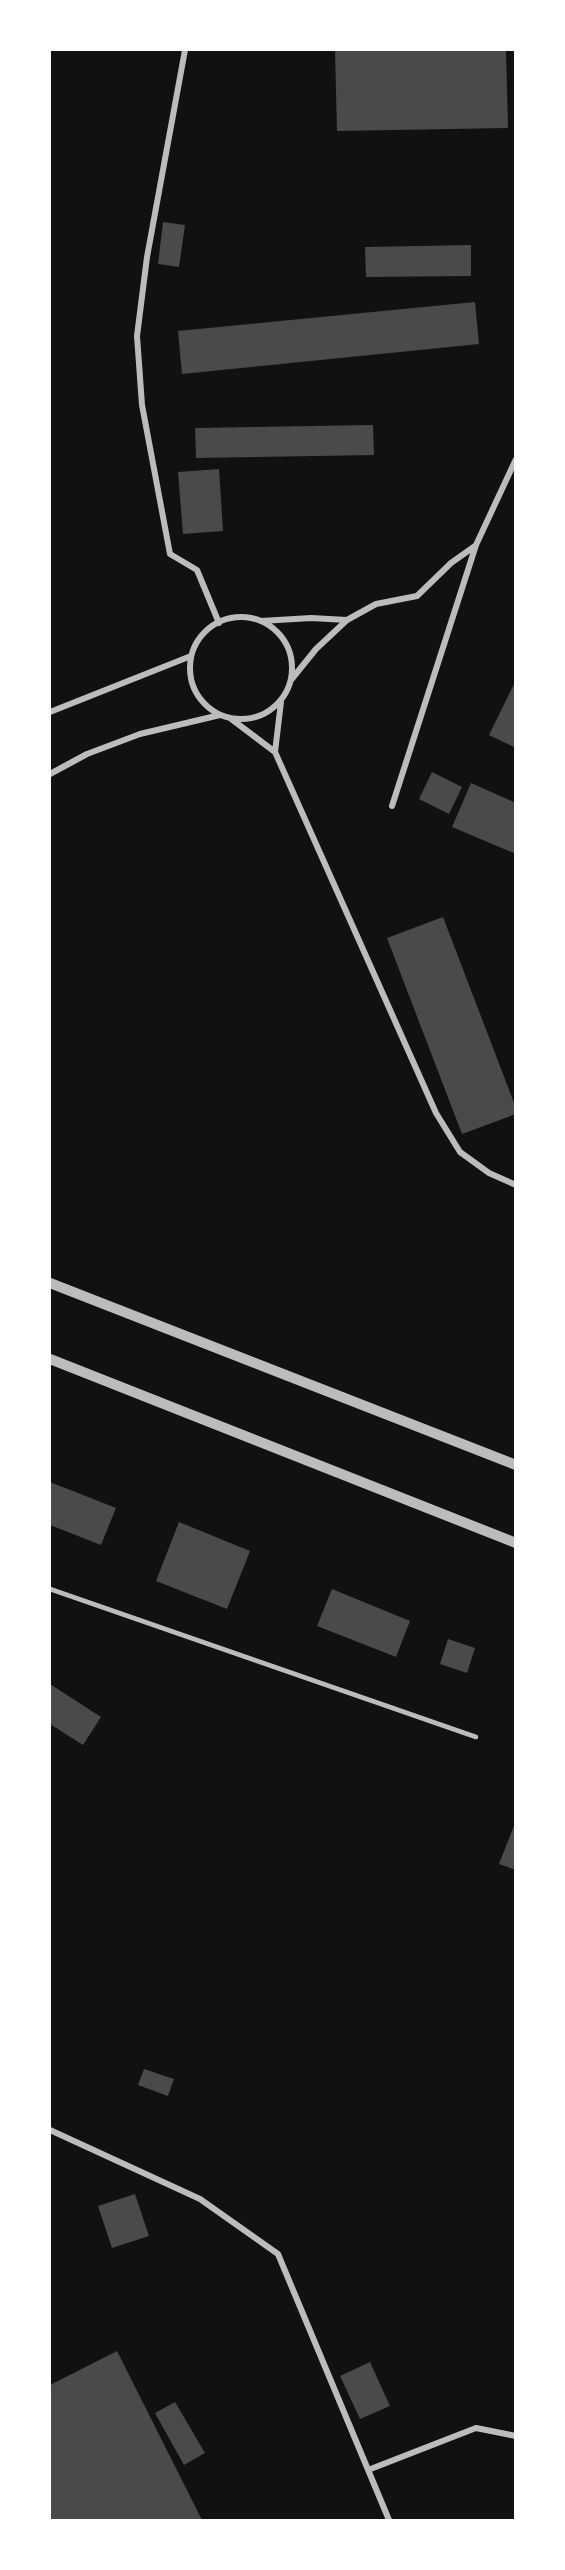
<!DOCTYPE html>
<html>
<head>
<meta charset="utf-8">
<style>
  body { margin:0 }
  #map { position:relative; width:565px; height:2570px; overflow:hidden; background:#111; font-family:"Libre Baskerville",serif }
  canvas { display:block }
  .frame { position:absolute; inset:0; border:51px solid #fff; pointer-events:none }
</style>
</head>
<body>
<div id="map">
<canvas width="565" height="2570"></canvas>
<div class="frame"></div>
</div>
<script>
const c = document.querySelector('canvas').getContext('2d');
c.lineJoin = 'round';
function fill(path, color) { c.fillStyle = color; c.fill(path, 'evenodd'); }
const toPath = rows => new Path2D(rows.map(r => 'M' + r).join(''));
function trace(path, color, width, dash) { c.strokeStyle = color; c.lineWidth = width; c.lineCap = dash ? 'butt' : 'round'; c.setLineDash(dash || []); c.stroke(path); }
const building = toPath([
  [335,50,506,50,508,128,337,131],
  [163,222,185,225,179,267,158,264],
  [471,245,471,276,366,277,365,247],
  [475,302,479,344,182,374,178,331],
  [373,425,374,455,196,458,195,428],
  [219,469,223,531,183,534,178,472],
  [516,680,516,748,489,735],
  [432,772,462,787,449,814,419,799],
  [471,783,516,803,516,854,452,827],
  [443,917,516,1108,516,1114,462,1134,387,938],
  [50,1482,116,1508,101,1545,50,1525],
  [179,1522,250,1551,227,1609,156,1581],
  [332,1589,410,1621,396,1657,317,1626],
  [448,1639,475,1648,467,1673,440,1664],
  [50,1684,101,1717,83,1745,50,1724],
  [515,1823,516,1823,516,1870,499,1864],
  [144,2069,174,2079,168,2096,138,2085],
  [135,2194,149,2236,112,2248,98,2206],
  [117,2351,202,2520,50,2520,50,2385],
  [370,2362,390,2406,360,2419,340,2376],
  [175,2402,205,2453,184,2465,155,2413]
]);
const service = toPath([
  [50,1589,476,1737]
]);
const minor = toPath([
  [185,50,147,257,137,336,142,405,170,554,197,570,219,623],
  '190 668a51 51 0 1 1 102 0a51 51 0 1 1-102 0Z',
  [261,621,311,618,347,620],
  [291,680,316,649,347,620,376,604,417,596,451,563,475,546],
  [50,712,191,656],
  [230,718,275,752,436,1113,460,1152,489,1173,516,1185],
  [275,752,281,702],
  [50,774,87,754,140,734,220,715],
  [392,806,476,545,516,459],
  [50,2130,200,2199,278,2254,389,2520],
  [368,2470,476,2428,516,2436]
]);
const tertiary = toPath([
  [50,1283,516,1465],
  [50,1359,516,1543]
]);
fill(building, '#4a4a4a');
trace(service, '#bcbcbc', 4.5);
trace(minor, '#bcbcbc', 6);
trace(tertiary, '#bcbcbc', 10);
</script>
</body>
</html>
